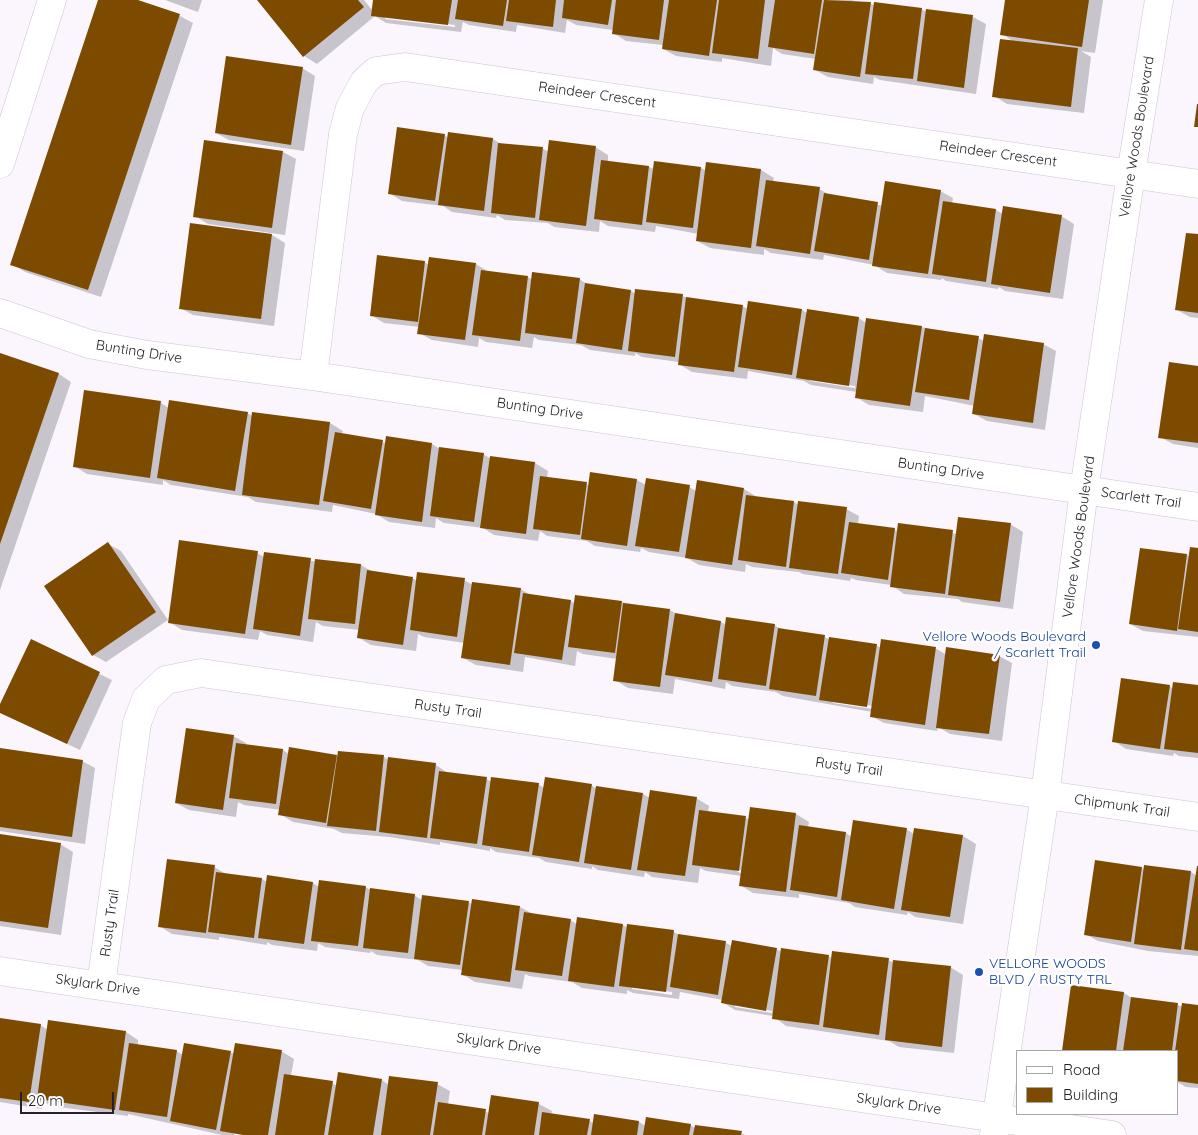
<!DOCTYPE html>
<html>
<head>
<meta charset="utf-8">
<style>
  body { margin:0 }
  #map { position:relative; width:1198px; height:1135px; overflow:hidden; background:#fbf5fe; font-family:Quicksand,sans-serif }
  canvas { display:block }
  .legend { position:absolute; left:1016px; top:1050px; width:162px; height:65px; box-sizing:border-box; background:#fff; border:1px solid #a8a6a9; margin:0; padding:6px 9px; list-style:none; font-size:15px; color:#262128 }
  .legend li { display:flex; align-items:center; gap:10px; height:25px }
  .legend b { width:25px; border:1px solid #a8a6a9 }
  .scale { position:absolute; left:20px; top:1092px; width:94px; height:22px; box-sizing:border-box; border:2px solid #262128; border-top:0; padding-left:6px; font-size:15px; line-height:18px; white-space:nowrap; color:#262128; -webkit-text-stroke:4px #fff; paint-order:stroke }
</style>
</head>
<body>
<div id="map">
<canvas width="1198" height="1135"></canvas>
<ul class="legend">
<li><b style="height:6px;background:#fff"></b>Road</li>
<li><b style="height:14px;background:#7c4b00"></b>Building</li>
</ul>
<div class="scale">20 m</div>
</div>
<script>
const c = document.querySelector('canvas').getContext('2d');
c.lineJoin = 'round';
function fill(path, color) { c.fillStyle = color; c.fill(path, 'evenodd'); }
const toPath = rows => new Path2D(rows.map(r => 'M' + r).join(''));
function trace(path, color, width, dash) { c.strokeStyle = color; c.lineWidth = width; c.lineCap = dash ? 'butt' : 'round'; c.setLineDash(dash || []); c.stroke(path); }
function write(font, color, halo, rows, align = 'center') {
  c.font = font + ' Quicksand,sans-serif'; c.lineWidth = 5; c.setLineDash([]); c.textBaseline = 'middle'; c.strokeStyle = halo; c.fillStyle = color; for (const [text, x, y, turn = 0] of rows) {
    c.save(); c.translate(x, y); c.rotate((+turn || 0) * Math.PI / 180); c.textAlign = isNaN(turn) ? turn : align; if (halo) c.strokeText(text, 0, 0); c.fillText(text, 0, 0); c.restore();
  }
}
const shadow = toPath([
  [100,0,134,0,180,16,193,23,101,297,25,272,12,264],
  [165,0,202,0,198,12],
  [258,0,364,0,373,11,374,0,851,0,875,5,921,9,927,12,973,17,986,24,976,94,880,80,874,77,873,84,828,77,815,70,816,59,782,54,773,48,771,66,722,58,722,62,676,56,663,49,663,45,626,41,613,33,613,30,576,25,567,20,565,33,517,25,516,32,469,25,463,22,461,32,386,23,375,16,317,64,304,56],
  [385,16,455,25,455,27,385,19],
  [1007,0,1103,0,1095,53,1081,51,1091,57,1084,113,1007,104,994,96,1014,42,1002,34],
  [302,68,315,76,304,151,229,140,216,133],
  [449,134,493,139,501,144,543,149,549,152,595,147,608,155,608,162,649,167,654,169,701,168,707,171,761,170,774,178,773,182,819,189,830,195,883,206,940,191,953,198,952,204,996,210,1003,214,1061,216,1074,224,1063,299,1005,291,999,287,998,289,946,281,942,278,941,280,887,273,874,265,824,255,823,260,771,253,764,249,764,255,710,248,697,241,698,234,656,226,655,232,608,226,600,221,599,232,554,227,548,223,505,220,497,215,496,218,452,212,443,206,402,201,389,193,444,135,449,138],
  [283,152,296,159,285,235,208,224,195,216],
  [191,225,272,235,285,243,274,326,193,315,180,308],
  [1198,236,1198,318,1190,317,1177,310],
  [424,262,429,265,476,264,489,272,528,277,533,280,579,279,589,285,631,291,636,294,683,296,688,299,742,306,748,309,749,302,802,310,807,313,808,311,859,318,866,323,921,327,978,338,984,341,1043,344,1056,351,1045,430,987,421,974,414,975,406,925,396,923,412,869,405,856,397,857,392,811,385,804,381,748,371,747,379,692,372,679,364,679,362,642,357,635,353,635,356,590,350,581,345,539,340,534,337,532,348,486,342,479,338,478,347,432,340,419,333,420,327,384,323,371,315],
  [810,379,855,386,855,388,810,381],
  [0,354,59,374,71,382,0,590],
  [1198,368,1198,448,1173,444,1160,437],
  [161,403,169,408,247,413,253,416,330,423,343,431,342,434,386,443,387,437,432,444,440,449,483,454,491,459,535,463,548,471,547,478,590,485,637,480,646,485,689,487,696,491,698,482,744,489,757,497,794,502,799,505,846,509,859,516,858,524,899,531,900,524,957,534,1010,524,1023,532,1013,609,962,602,958,599,904,594,891,585,856,580,851,578,850,581,803,574,799,572,752,567,746,564,745,572,699,565,687,558,649,552,641,548,640,552,595,546,587,541,547,536,540,531,538,541,494,535,483,528,444,523,436,518,435,528,389,522,376,514,333,505,332,512,256,502,248,497,171,485,163,480,163,485,87,474,74,466],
  [108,544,121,551,168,620,106,662,93,655],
  [1198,549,1198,637,1143,631,1130,624,1187,555,1190,557],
  [257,553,264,557,361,565,373,572,412,578,418,581,464,580,473,585,520,589,531,595,571,601,575,604,621,602,670,610,679,615,721,622,726,625,774,625,783,630,825,637,830,640,876,645,881,648,935,648,947,655,999,656,1012,663,1002,741,950,734,938,727,937,731,884,723,871,716,872,712,783,696,776,692,732,686,726,682,725,689,675,679,673,694,628,688,615,680,617,659,583,654,577,651,575,666,525,657,523,672,476,665,463,658,465,643,424,637,418,634,416,651,371,645,359,638,360,630,323,626,316,622,313,642,267,635,260,631,258,640,182,630,169,622],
  [833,700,873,706,873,709,833,703],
  [31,641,112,680,80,750,0,712,0,707],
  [1169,686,1174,689,1198,686,1198,758,1179,756,1174,753,1173,756,1126,749,1114,741],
  [233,736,246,743,246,745,283,750,289,754,339,757,384,757,389,760,436,765,448,773,486,779,492,782,538,784,544,788,591,785,597,789,643,794,650,798,696,798,709,806,708,812,749,819,751,808,796,814,809,822,808,827,846,833,852,837,906,829,914,834,963,836,976,844,963,924,915,917,908,912,907,915,855,907,849,903,799,894,799,898,753,893,740,885,742,876,706,871,700,868,698,883,652,877,645,872,644,877,598,870,592,866,592,869,546,862,539,858,496,852,490,848,490,851,440,842,440,845,389,837,342,833,334,829,293,822,280,814,281,810,244,805,238,802,236,817,189,810,176,803],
  [734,867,742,871,742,874,733,869],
  [0,751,82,761,95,768,85,844,0,831],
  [0,835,60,844,73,852,61,935,0,926],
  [1145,866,1191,872,1197,876,1198,868,1198,956,1148,951,1098,941,1085,934,1142,868,1144,870],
  [214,867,228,875,262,879,267,882,313,883,319,887,365,887,371,890,414,895,422,900,468,902,472,904,473,901,520,907,533,914,570,920,577,924,623,925,628,928,674,932,681,936,726,943,732,946,776,949,782,952,828,956,833,959,888,960,894,963,950,967,963,975,954,1053,899,1047,889,1041,786,1026,773,1016,735,1010,722,1002,723,1000,680,992,679,999,633,993,627,990,627,994,582,988,572,982,529,976,525,974,522,989,475,982,462,974,463,970,428,966,418,960,377,955,371,951,370,953,325,947,318,943,317,951,272,945,267,942,267,945,219,937,219,940,172,934,159,926],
  [632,987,672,992,672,995,632,989],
  [735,1004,772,1011,772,1013,735,1007],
  [1072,986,1124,993,1132,998,1178,1005,1183,1007,1198,1006,1198,1088,1186,1087,1177,1082,1177,1051,1063,1051],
  [0,1019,40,1025,48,1030,126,1032,138,1040,138,1046,176,1051,183,1055,281,1051,294,1059,291,1076,332,1083,337,1086,382,1080,389,1085,437,1084,450,1091,448,1104,490,1113,539,1104,552,1111,551,1115,589,1121,594,1123,639,1122,646,1126,690,1125,695,1128,741,1133,745,1135,251,1135,233,1132,235,1135,222,1135,128,1114,128,1116,51,1106,43,1101,42,1109,0,1102]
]);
const building = toPath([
  [98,0,138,0,180,14,88,290,10,265],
  [257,0,358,0,364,7,303,57],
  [373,0,452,0,448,25,371,16],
  [458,0,507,0,503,26,455,19],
  [509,0,556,0,553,27,506,21],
  [564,0,612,0,608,25,562,18],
  [616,0,664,0,659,40,612,34],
  [669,0,717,0,709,56,662,49],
  [719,0,765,0,758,59,712,53],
  [775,0,822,0,814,54,768,47],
  [824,0,871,2,860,77,813,70],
  [1005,0,1089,0,1082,47,1000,35],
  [874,2,922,8,913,79,865,74],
  [926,9,973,15,964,88,917,81],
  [1000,39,1078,48,1071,107,992,97],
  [226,56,303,67,291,145,215,133],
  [1197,104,1198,104,1198,127,1194,127],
  [397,127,445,134,435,201,388,194],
  [448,132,493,138,484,211,438,205],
  [204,140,283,151,272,228,193,217],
  [549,140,596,146,586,226,539,220],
  [498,143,543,147,535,218,491,213],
  [601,160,649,166,642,225,594,219],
  [654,161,701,167,693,228,646,222],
  [706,162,761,169,751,248,696,241],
  [766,180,820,187,810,254,756,246],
  [885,181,941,190,928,274,872,266],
  [824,193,878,202,869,260,814,251],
  [943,201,996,209,986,282,932,274],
  [1003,206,1062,215,1050,293,991,284],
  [190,223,272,234,261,319,179,309],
  [1186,233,1198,234,1198,313,1175,310],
  [377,255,425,261,418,322,370,316],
  [429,257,476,263,465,340,417,334],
  [481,270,528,276,520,341,472,335],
  [532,272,580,278,572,339,525,333],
  [585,283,631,290,622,350,576,343],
  [635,289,683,294,675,357,628,351],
  [686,297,743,305,734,372,678,365],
  [748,301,802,309,792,375,738,367],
  [807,309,859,317,849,386,796,378],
  [866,318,922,326,910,406,855,398],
  [925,328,979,336,969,400,915,392],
  [984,334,1044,343,1033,423,972,414],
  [0,353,59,373,0,544],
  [1169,362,1198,366,1198,443,1158,438],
  [84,390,161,401,150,478,73,467],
  [169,400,248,412,235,491,157,478],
  [252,412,330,422,319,505,242,495],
  [335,432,383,440,371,509,323,501],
  [386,436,432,443,422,522,375,515],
  [439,447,484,453,474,522,430,516],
  [490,456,535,462,526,534,480,528],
  [590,472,637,479,627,546,581,539],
  [540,476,587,482,580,535,533,529],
  [646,478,690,485,679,552,635,546],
  [697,480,744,488,732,565,685,558],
  [746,495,794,501,786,567,738,560],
  [798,501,847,507,838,574,789,568],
  [958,517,1011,523,1000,602,948,595],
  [849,522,895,528,888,580,841,573],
  [898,523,953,530,945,594,890,587],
  [179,540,258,551,245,634,168,623],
  [108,542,156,612,92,656,44,586],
  [1190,547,1198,548,1198,632,1178,629],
  [1140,548,1187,554,1177,631,1129,624],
  [264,552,311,558,300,636,253,629],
  [315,559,361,564,355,624,308,619],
  [367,570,413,577,403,645,357,638],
  [417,572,465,578,457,637,410,630],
  [472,582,521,588,510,665,461,658],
  [523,593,571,600,562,660,514,653],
  [575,595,622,601,615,653,568,647],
  [623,603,670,609,660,687,613,681],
  [675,613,721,621,712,682,665,675],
  [726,617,775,624,766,686,718,679],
  [778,628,825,635,816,696,769,689],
  [829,637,877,644,867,707,819,700],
  [31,639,100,672,67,744,0,713,0,704],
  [881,639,936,647,925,725,870,717],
  [946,647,1000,655,989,734,936,728],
  [1121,678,1170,685,1160,749,1112,742],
  [1173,682,1198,685,1198,753,1164,749],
  [186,728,234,735,223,810,175,803],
  [236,743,283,749,276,804,229,798],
  [289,747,337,755,326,823,278,815],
  [0,748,83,760,72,837,0,827],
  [338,751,384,755,376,831,327,826],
  [388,757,436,763,427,838,379,832],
  [439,771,487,777,477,844,430,838],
  [491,777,539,783,529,852,482,845],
  [545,777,592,784,579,862,532,855],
  [596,786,643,793,631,870,584,863],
  [650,790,697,797,685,876,637,870],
  [750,807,796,813,786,892,739,886],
  [699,810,746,816,739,871,692,865],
  [853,820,907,828,894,909,841,900],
  [799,825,846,832,837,897,790,890],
  [914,828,963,835,950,917,901,910],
  [0,834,61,843,48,928,0,921],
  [167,859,215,865,206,933,158,927],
  [1095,860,1142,867,1131,942,1084,935],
  [1144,865,1191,871,1181,950,1134,944],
  [1197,866,1198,866,1198,951,1184,949],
  [216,872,262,878,254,938,208,932],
  [267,875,313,882,304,944,258,938],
  [319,880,366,886,358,946,311,941],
  [370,888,415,894,408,953,363,948],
  [422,895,469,901,460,965,414,959],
  [472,899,520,906,510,982,461,975],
  [524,912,571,919,562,976,515,970],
  [577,917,623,924,614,987,568,981],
  [627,924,674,930,666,992,619,986],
  [678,934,726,941,718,995,670,987],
  [732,940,777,948,766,1011,721,1003],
  [781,948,829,955,819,1025,772,1019],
  [832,951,889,958,879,1035,823,1027],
  [893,960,951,966,942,1047,885,1040],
  [1071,985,1124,992,1116,1051,1062,1051],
  [1131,997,1178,1003,1172,1051,1123,1051],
  [1182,1003,1198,1005,1198,1084,1177,1081,1175,1051],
  [0,1018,41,1024,29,1102,0,1098],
  [48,1020,126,1031,115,1110,37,1099],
  [129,1043,177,1050,167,1117,119,1110],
  [184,1043,231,1051,216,1130,170,1121],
  [235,1043,282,1050,268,1135,243,1135,220,1131],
  [338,1072,382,1079,373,1135,328,1135],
  [284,1074,333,1081,324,1135,275,1135],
  [389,1076,438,1082,430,1135,381,1135],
  [491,1095,539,1102,534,1135,485,1135],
  [438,1102,486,1109,482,1135,433,1135],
  [542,1112,590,1119,587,1135,539,1135],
  [594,1114,639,1121,637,1135,591,1135],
  [646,1117,691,1124,689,1135,643,1135],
  [695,1125,742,1131,741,1135,693,1135]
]);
const minor = toPath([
  [0,164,52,0],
  [0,313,89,344,147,355,313,376,1198,507],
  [313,376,343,134,350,108,364,82,376,71,405,67,1198,184],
  [0,971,1112,1135],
  [101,985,137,723,146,699,166,680,201,673,1198,817]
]);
const tertiary = toPath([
  [994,1135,1045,795,1084,490,1131,174,1159,0]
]);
const markers = [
  [1096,645,5,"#1a4fb4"],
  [979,972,5,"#1a4fb4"]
];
const streetNames = [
  ["Reindeer Crescent",597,95,8],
  ["Vellore Woods Boulevard",1137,137,-81],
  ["Reindeer Crescent",998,154,8],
  ["Bunting Drive",139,352,9],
  ["Bunting Drive",540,409,8],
  ["Bunting Drive",941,469,8],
  ["Scarlett Trail",1141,498,8],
  ["Vellore Woods Boulevard",1079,537,-82],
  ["Rusty Trail",448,709,8],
  ["Rusty Trail",849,767,8],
  ["Chipmunk Trail",1122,806,8],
  ["Rusty Trail",110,923,-82],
  ["Skylark Drive",98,985,8],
  ["Skylark Drive",499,1044,8],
  ["Skylark Drive",899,1104,8]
];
const transitNames = [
  ["Vellore Woods Boulevard",1086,637],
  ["/ Scarlett Trail",1086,653],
  ["VELLORE WOODS",989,964,"left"],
  ["BLVD / RUSTY TRL",989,980,"left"]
];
fill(shadow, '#0003');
fill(building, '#7c4b00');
trace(minor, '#cfc1d5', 29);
trace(tertiary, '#cfc1d5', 29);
trace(minor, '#fff', 28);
trace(tertiary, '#fff', 28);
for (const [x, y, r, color] of markers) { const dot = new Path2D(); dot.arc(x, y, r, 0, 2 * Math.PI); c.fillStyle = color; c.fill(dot); trace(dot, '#fff', 2); }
write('14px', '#262128', '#fff', streetNames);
write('14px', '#164399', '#fff', transitNames, 'right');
</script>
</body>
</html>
